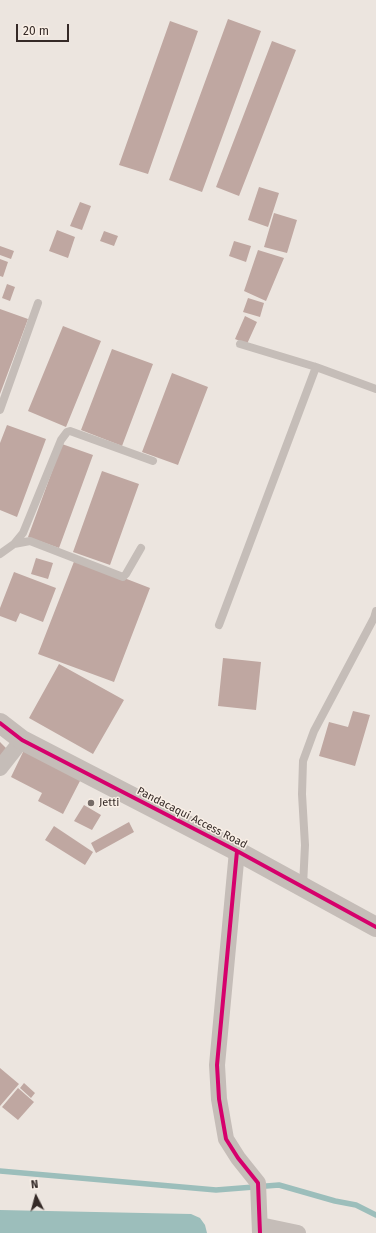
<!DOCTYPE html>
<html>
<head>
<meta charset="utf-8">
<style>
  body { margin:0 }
  #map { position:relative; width:376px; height:1233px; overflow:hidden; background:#ece5df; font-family:"Fira Sans",sans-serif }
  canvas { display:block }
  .north { position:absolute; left:16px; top:1177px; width:40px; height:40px; -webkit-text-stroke:3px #f9efe6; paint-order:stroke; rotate:354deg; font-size:11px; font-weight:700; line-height:16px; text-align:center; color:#352a27 }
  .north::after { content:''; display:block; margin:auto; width:14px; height:18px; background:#352a27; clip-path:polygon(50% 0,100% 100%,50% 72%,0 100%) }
  .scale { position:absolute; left:16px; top:24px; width:53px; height:18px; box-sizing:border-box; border:2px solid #352a27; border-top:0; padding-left:5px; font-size:12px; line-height:14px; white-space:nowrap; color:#352a27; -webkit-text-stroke:3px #f9efe6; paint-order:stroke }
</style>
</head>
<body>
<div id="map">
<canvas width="376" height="1233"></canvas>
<div class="north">N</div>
<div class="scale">20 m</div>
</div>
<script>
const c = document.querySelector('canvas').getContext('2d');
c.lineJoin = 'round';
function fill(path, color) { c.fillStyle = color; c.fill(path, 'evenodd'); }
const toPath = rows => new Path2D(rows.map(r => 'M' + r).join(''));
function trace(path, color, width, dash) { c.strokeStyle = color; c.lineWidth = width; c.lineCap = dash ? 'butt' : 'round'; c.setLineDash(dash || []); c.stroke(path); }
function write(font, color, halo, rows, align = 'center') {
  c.font = font + ' "Fira Sans",sans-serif'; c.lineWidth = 3; c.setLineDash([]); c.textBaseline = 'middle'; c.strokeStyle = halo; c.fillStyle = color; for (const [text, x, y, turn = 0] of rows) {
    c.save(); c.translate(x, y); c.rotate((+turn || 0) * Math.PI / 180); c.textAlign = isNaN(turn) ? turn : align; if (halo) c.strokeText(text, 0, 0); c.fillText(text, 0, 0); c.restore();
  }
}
const water = toPath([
  [0,1210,191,1214,200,1218,205,1225,207,1233,0,1233]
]);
const stream = toPath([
  [0,1171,216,1190,279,1185,335,1201,356,1205,376,1215]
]);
const building = toPath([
  [228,19,261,31,202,192,169,180],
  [170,21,198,31,148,174,119,165],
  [272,41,296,50,239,196,216,187],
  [259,187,279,193,268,227,248,220],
  [80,202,91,206,82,230,70,226],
  [274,213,297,220,287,253,264,247],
  [57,230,75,237,68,258,49,251],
  [104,231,118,236,114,246,100,241],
  [234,241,251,246,246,262,229,256],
  [0,246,14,251,11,259,0,255],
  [258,250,284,258,266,301,244,291],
  [0,259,8,262,3,277,0,276],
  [7,284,15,287,10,301,2,298],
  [248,298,264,303,260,317,243,312],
  [0,309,28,319,0,394],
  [245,316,257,322,247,344,235,339],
  [63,326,101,341,66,427,28,411],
  [112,349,153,364,122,446,81,430],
  [172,373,208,387,178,465,142,452],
  [7,425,46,439,17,517,0,510,0,443],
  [62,444,93,455,59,548,28,537],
  [102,471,139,484,110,565,73,552],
  [36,558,53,563,48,579,31,574],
  [75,559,150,588,114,682,38,654],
  [14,572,56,588,43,622,20,613,16,622,0,616,0,608],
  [223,658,261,662,256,710,218,706],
  [59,664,124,700,93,754,29,718],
  [353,711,370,715,355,766,319,756,329,722,348,727],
  [0,742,9,751,0,760],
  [24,750,81,779,63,814,38,801,42,793,11,777],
  [84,805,101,815,92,830,74,821],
  [129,822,134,832,96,853,91,843],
  [54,826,93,852,85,865,45,840],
  [0,1068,19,1084,0,1106],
  [24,1083,35,1093,31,1098,20,1088],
  [18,1088,34,1102,18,1120,2,1107]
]);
const service = toPath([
  [240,344,316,367,376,389],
  [0,410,38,303],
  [14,544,23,533,61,440,67,432,70,431,153,461],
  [0,554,14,544,30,541,123,577,126,574,141,548],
  [219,625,316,367],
  [303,886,305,845,302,794,303,761,314,731,374,618,376,611]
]);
const minor = toPath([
  [0,768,22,740],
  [237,851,217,1065,219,1099,226,1139,238,1158,258,1183,260,1233],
  [260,1225,298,1233]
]);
const tertiary = toPath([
  [0,723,22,740,237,851,376,927]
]);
const cycleway = toPath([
  [0,723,22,740,237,851,376,927],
  [237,851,217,1065,219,1099,226,1139,238,1158,258,1183,260,1233]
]);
const markers = [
  [91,803,4,"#756b67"]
];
const poiNames = [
  ["Jetti",99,803]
];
const streetNames = [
  ["Pandacaqui Access Road",192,818,27]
];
fill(water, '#9cbebb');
trace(stream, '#9cbebb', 5.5);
fill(building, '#bfa7a1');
trace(service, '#c5bdb8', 8);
trace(minor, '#c5bdb8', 16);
trace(tertiary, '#c5bdb8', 20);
trace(cycleway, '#d6006c', 4);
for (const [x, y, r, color] of markers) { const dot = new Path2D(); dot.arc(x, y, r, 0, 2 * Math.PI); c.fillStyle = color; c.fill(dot); trace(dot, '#f9efe6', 1.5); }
write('11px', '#352a27', '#f9efe6', poiNames, 'left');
write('11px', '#352a27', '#f9efe6', streetNames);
</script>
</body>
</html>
